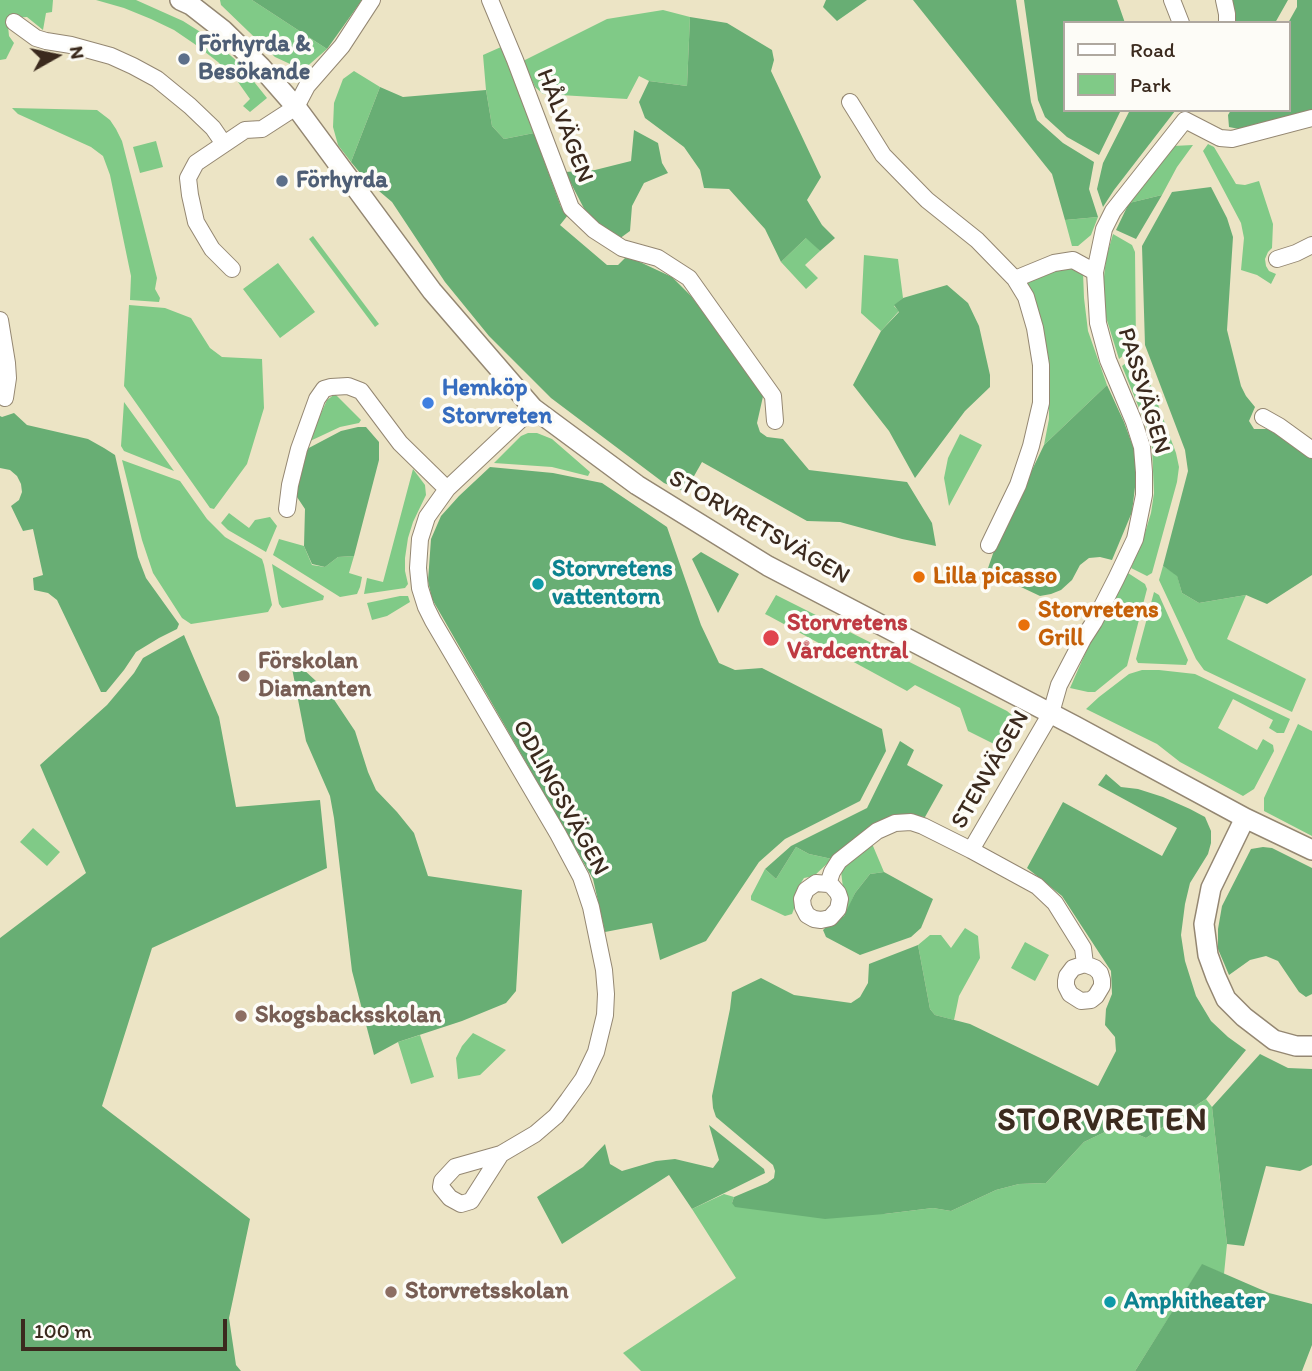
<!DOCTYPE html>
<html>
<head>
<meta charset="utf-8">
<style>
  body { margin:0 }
  #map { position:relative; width:1312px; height:1371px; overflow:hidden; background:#ece4c5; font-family:Itim,sans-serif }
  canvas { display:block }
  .legend { position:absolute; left:1063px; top:21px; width:228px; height:91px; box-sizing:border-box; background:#fdfcf7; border:2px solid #afa8a0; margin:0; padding:9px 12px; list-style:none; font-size:21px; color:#3b2a1e }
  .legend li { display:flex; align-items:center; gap:14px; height:35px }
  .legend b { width:35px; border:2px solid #afa8a0 }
  .north { position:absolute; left:21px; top:21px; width:70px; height:70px; -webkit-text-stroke:5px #fdfcf7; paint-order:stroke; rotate:81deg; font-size:19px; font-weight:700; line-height:28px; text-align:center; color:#3b2a1e }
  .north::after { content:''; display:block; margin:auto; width:24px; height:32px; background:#3b2a1e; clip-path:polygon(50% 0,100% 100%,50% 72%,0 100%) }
  .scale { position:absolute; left:21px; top:1319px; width:206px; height:32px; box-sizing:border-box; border:4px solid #3b2a1e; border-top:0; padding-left:9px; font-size:21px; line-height:24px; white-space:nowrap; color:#3b2a1e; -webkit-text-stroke:5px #fdfcf7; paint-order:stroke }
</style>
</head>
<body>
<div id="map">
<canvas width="1312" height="1371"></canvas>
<ul class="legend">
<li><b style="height:9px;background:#fff"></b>Road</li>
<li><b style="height:19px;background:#80ca87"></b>Park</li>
</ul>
<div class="north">N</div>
<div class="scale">100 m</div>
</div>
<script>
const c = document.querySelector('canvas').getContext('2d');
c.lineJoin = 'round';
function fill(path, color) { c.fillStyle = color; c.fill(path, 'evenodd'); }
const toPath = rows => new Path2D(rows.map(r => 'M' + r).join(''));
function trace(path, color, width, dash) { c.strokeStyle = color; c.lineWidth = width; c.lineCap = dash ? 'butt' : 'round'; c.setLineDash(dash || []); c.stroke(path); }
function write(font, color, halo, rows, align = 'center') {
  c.font = font + ' Itim,sans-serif'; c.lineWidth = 7; c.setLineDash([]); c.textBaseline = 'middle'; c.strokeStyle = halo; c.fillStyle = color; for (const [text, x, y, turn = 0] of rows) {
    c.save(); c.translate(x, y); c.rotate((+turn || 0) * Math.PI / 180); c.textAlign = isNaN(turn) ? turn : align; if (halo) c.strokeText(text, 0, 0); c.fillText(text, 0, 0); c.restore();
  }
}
const green = toPath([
  [0,0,53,0,52,12,46,13,43,30,27,17,10,18,8,26,9,36,14,43,6,59,0,60],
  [96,0,136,0,183,21,213,40,239,63,267,98,250,112,243,106,250,99,238,82,218,62,196,45,174,30,151,19,124,8],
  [220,0,252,0,327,49,303,70,275,57,221,5],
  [663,10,690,17,687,86,649,81,639,76,627,99,543,94,535,87,523,61,607,19],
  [501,47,534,133,504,139,492,126,486,90,483,55],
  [354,71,380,87,351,162,338,145,333,127,334,103,343,79],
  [12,108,97,110,110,120,116,129,122,141,157,278,155,289,160,298,159,302,130,300,131,276,110,175,103,156,91,147,18,114],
  [156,141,163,167,140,173,133,147],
  [1208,144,1214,147,1236,184,1245,185,1259,181,1273,224,1272,248,1268,252,1265,259,1266,266,1269,271,1276,274,1271,284,1257,275,1241,270,1244,238,1241,223,1203,151],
  [1193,145,1177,167,1162,195,1129,203,1173,146],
  [1098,217,1091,235,1078,246,1072,246,1065,220],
  [1113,234,1132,245,1135,252,1136,345,1119,359,1105,314,1103,286,1106,258],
  [313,236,379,324,375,327,309,239],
  [807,237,820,251,805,265,818,278,806,289,781,262],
  [864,255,898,259,903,298,894,306,899,311,881,331,861,313],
  [278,263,315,312,280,338,243,289],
  [1063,267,1076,268,1083,272,1084,298,1088,331,1107,385,1044,445,1049,419,1049,378,1041,327,1027,291,1027,283,1042,272],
  [129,305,165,308,191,318,210,348,222,357,262,359,264,408,247,464,214,509,210,508,124,386],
  [1136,355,1140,356,1176,453,1179,467,1177,482,1152,573,1147,576,1131,568,1144,536,1151,513,1154,493,1152,448,1145,423,1122,366],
  [335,394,361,420,359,423,340,427,308,442,327,400],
  [124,402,174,471,124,451,121,446],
  [528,433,537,433,552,439,590,472,588,476,552,467,494,463,521,436],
  [960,434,982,445,949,506,944,478,948,458],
  [122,460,180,481,207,519,225,537,262,559,264,565,272,605,268,612,191,624,182,618,153,573,142,540],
  [413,469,425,485,426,495,413,522,408,538,405,558,405,571,408,584,405,588,364,594,367,578,383,582],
  [229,513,249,528,255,520,270,517,277,526,266,552,228,530,221,523],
  [279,539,304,546,312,565,325,567,338,557,354,556,349,573,362,577,360,587,357,594,340,597,273,555],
  [272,564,324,596,323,600,282,608,279,604],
  [1163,566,1177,575,1182,593,1199,603,1246,595,1227,639,1306,679,1292,712,1204,670,1196,659,1159,580],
  [1128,573,1145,584,1147,589,1127,666,1095,692,1088,692,1070,688,1088,647],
  [1154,592,1159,595,1188,660,1186,665,1138,663,1136,659],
  [776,595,1007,711,1013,716,1019,728,1013,743,1000,747,968,731,960,708,915,685,907,691,769,616,765,614],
  [400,596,408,596,410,602,387,616,372,620,367,603],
  [1142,670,1159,670,1195,674,1290,719,1284,733,1277,733,1269,728,1273,720,1233,699,1218,728,1257,750,1263,739,1273,745,1274,751,1254,789,1243,796,1180,762,1157,744,1086,709,1099,697,1129,674],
  [1298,724,1312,731,1312,836,1264,811,1264,798],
  [33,828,60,852,47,866,20,842],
  [868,844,873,846,884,872,870,874,855,893,846,914,841,871,845,863],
  [796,847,809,854,832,859,814,876,804,878,797,889,795,906,792,914,785,916,751,900,751,896,765,869,776,879],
  [965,928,978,936,980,958,959,996,954,1020,935,1015,930,1009,918,945,930,935,941,935,951,948],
  [1025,942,1049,955,1035,981,1011,968],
  [473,1033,506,1050,480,1075,458,1079,456,1058,462,1046],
  [420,1035,434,1077,411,1084,398,1042],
  [1206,1099,1212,1107,1227,1244,1224,1274,1202,1265,1135,1371,641,1371,623,1353,736,1278,692,1209,724,1194,734,1197,732,1203,884,1214,933,1208,951,1211,996,1190,1019,1184,1046,1183,1084,1142,1109,1130,1130,1131,1146,1138]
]);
const forest = toPath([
  [252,0,362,0,327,49],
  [826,0,867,0,837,21,823,7],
  [913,0,1016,0,1031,102,1037,120,1063,143,1094,162,1089,189,1098,217,1065,220,1052,174],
  [1024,0,1117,0,1125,23,1065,23,1065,110,1121,110,1099,155,1067,137,1045,117,1038,100],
  [1230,0,1288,0,1275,23,1233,23],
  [1297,0,1312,0,1312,110,1239,129,1229,127,1228,115,1231,110,1289,110,1289,23,1288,23,1297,7],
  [690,17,727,23,772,50,774,60,771,71,821,177,807,200,822,225,835,238,820,251,806,238,781,262,765,229,729,189,704,188,700,170,684,147,645,118,639,102,649,81,687,86],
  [380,87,403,97,486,90,492,126,504,139,534,133,561,207,568,215,560,225,607,265,618,265,627,256,672,277,691,296,764,392,757,423,760,432,767,437,783,439,809,470,907,482,932,523,936,546,902,539,840,522,807,521,702,462,685,492,664,483,551,398,489,336,445,282,392,202,366,180,351,162],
  [1130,110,1175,111,1114,190,1103,207,1097,189,1103,163],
  [634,130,658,143,662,163,668,173,644,183,632,206,630,231,619,239,589,218,565,172,595,170,631,161],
  [1211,187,1227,218,1233,237,1227,330,1241,386,1246,396,1255,407,1249,421,1254,429,1274,429,1299,450,1312,458,1312,575,1267,604,1246,595,1199,603,1182,593,1177,576,1163,566,1188,471,1185,450,1145,345,1142,246,1172,192],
  [1162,195,1136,239,1116,230,1129,203],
  [947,285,968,303,979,326,990,375,990,387,965,411,915,478,889,431,853,385,881,331,899,312,894,305,903,298],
  [1107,385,1124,422,1135,452,1136,479,1132,512,1112,560,1100,557,1089,558,1080,565,1072,580,1061,590,1051,594,1040,596,987,571,996,545,1044,445],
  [14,413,27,425,88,439,104,448,115,455,138,557,146,578,179,624,177,629,159,638,136,652,124,670,106,692,101,692,57,600,48,593,34,590,33,578,43,575,33,529,23,531,11,506,19,500,22,492,21,484,17,476,10,470,0,468,0,416,2,417],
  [358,427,366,427,379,442,379,460,354,556,338,557,325,567,312,564,304,546,305,509,293,491,305,450,341,431],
  [490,467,553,473,602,483,667,527,701,625,719,663,735,670,762,668,882,729,886,751,860,801,785,839,759,862,706,941,660,960,652,923,605,932,593,879,432,599,428,581,431,539,441,516,459,496],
  [701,552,739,574,718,613,692,559],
  [184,635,219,717,236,807,320,800,327,868,152,948,102,1106,250,1219,229,1318,236,1365,241,1371,0,1371,0,938,86,873,40,765,107,705,134,673,143,658],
  [291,663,302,668,331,695,355,731,368,772,376,790,397,812,414,833,428,876,522,890,516,991,506,1003,462,1021,398,1042,374,1055,352,971,334,818,330,796,306,741],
  [900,741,914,750,907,765,943,785,925,817,913,816,832,859,809,854,796,847,776,879,765,869,791,846,867,808],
  [1106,774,1121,787,1138,789,1163,797,1190,809,1205,817,1211,831,1211,843,1208,854,1190,883,1185,904,1181,935,1185,961,1196,996,1211,1021,1228,1037,1246,1050,1206,1099,1146,1138,1130,1131,1109,1130,1084,1142,1046,1183,1019,1184,996,1190,951,1211,933,1208,884,1214,825,1219,735,1207,732,1203,734,1197,767,1183,774,1178,775,1171,773,1165,716,1117,713,1108,712,1096,730,1009,732,992,761,978,794,995,851,1003,860,997,868,983,869,964,918,945,930,1009,935,1015,970,1024,1098,1086,1116,1051,1115,1037,1105,1025,1106,1009,1112,994,1111,971,1062,896,1027,868,1063,802,1162,856,1177,828,1098,785],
  [1263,847,1272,848,1312,868,1312,994,1306,997,1299,992,1278,961,1266,956,1250,960,1229,975,1218,949,1218,929,1222,906,1251,849],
  [884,872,933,899,921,928,911,937,860,955,826,937,823,930,829,924,844,916,855,893,870,874],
  [1260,1054,1288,1068,1312,1069,1312,1165,1300,1171,1266,1166,1244,1246,1227,1244,1212,1107],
  [709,1125,764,1169,765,1173,692,1209,669,1175,562,1244,537,1197,583,1167,605,1144,610,1164,622,1171,656,1161,675,1159,713,1168,719,1160],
  [1202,1264,1269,1293,1312,1304,1312,1345,1302,1371,1135,1371]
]);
const minor = toPath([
  [490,0,515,60,571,208,594,230,622,248,658,258,689,278,773,396,775,421],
  [1172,0,1181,23],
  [1224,0,1227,14,1227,23],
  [14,22,36,38,46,41,71,45,111,56,133,66,157,79,190,106,213,128,224,144],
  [850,102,883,155,927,200,977,240,1015,279,1054,263,1073,260,1095,272],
  [1277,259,1296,253,1312,245],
  [232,269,212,249,196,222,190,195,188,178,196,163,245,130,262,129,296,107,307,86,342,46,372,0],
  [0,320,7,363,8,378,5,398],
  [1263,417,1279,426,1312,450],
  [287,509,290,485,299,449,317,399,324,389,331,387,348,386,361,391,400,443,447,489],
  [989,545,1018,485,1031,446,1041,403,1041,365,1035,328,1026,297,1015,279],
  [971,850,1037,886,1055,903,1083,948,1085,964,1095,968,1100,973,1102,980,1102,986,1096,996,1091,1000,1081,1001,1070,994,1066,986,1066,981,1067,976,1073,968,1085,964],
  [828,884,832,886,838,893,840,899,838,909,830,918,821,920,814,919,807,915,803,907,802,899,806,890,816,883,828,884,832,872,839,861,877,831,895,823,911,822,923,826,971,850,1051,713,1059,685,1083,639,1094,622,1116,579,1135,539,1144,495,1144,472,1142,447,1134,422,1108,360,1098,323,1095,272,1104,229,1113,211,1185,120,1220,138,1232,139,1312,118],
  [501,1154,471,1201,461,1204,450,1198,441,1187,442,1181,455,1167,501,1154,535,1134,556,1116,568,1100,583,1079,596,1052,605,1015,606,994,604,970,591,907,581,877,558,834,433,621,426,607,420,588,418,568,420,539,427,517,447,489,533,408]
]);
const tertiary = toPath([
  [180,0,191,5,223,30,261,67,296,107,432,291,533,408,637,485,768,566,1075,726,1245,818,1312,850],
  [1245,818,1211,888,1204,924,1208,955,1216,977,1226,999,1244,1017,1274,1040,1296,1046,1312,1046]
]);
const markers = [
  [184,59,7,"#5c6f8a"],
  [282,181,7,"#5c6f8a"],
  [428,403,7,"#3f7fe0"],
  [919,577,7,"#e8710a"],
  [538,584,7,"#0f9aa8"],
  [1024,625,7,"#e8710a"],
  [771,638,9,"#e0444e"],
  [244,676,7,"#8d6e63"],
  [241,1016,7,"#8d6e63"],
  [391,1292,7,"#8d6e63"],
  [1110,1302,7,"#0f9aa8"]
];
const serviceNames = [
  ["Förhyrda &",198,45],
  ["Besökande",198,73],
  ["Förhyrda",296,181]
];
const streetNames = [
  ["HÅLVÄGEN",564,126,69],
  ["PASSVÄGEN",1143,391,73],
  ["STORVRETSVÄGEN",759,528,30],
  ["STENVÄGEN",991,770,-60],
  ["ODLINGSVÄGEN",560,798,61]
];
const shopNames = [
  ["Hemköp",442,389],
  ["Storvreten",442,417]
];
const cultureNames = [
  ["Storvretens",552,570],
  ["vattentorn",552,598],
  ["Amphitheater",1124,1302]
];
const foodNames = [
  ["Lilla picasso",933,577],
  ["Storvretens",1038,611],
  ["Grill",1038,639]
];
const healthNames = [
  ["Storvretens",787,624],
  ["Vårdcentral",787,652]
];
const educationNames = [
  ["Förskolan",258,662],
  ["Diamanten",258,690],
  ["Skogsbacksskolan",255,1016],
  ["Storvretsskolan",405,1292]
];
const districtNames = [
  ["STORVRETEN",1103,1122]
];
fill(green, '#80ca87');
fill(forest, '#68ae74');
trace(minor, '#948772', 18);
trace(tertiary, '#948772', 22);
trace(minor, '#fff', 16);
trace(tertiary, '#fff', 19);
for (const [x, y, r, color] of markers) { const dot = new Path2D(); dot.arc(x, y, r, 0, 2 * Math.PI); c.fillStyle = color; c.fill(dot); trace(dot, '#fdfcf7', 2.5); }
write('bold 24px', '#4e5e75', '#fdfcf7', serviceNames, 'left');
write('24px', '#3b2a1e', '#fdfcf7', streetNames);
write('bold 24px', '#366cbe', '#fdfcf7', shopNames, 'left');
write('bold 24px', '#0d838f', '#fdfcf7', cultureNames, 'left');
write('bold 24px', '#c56008', '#fdfcf7', foodNames, 'left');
write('bold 24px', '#be3a42', '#fdfcf7', healthNames, 'left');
write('bold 24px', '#785e54', '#fdfcf7', educationNames, 'left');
c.letterSpacing = '2px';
write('bold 32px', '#3b2a1e', '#fdfcf7', districtNames);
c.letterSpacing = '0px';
</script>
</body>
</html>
